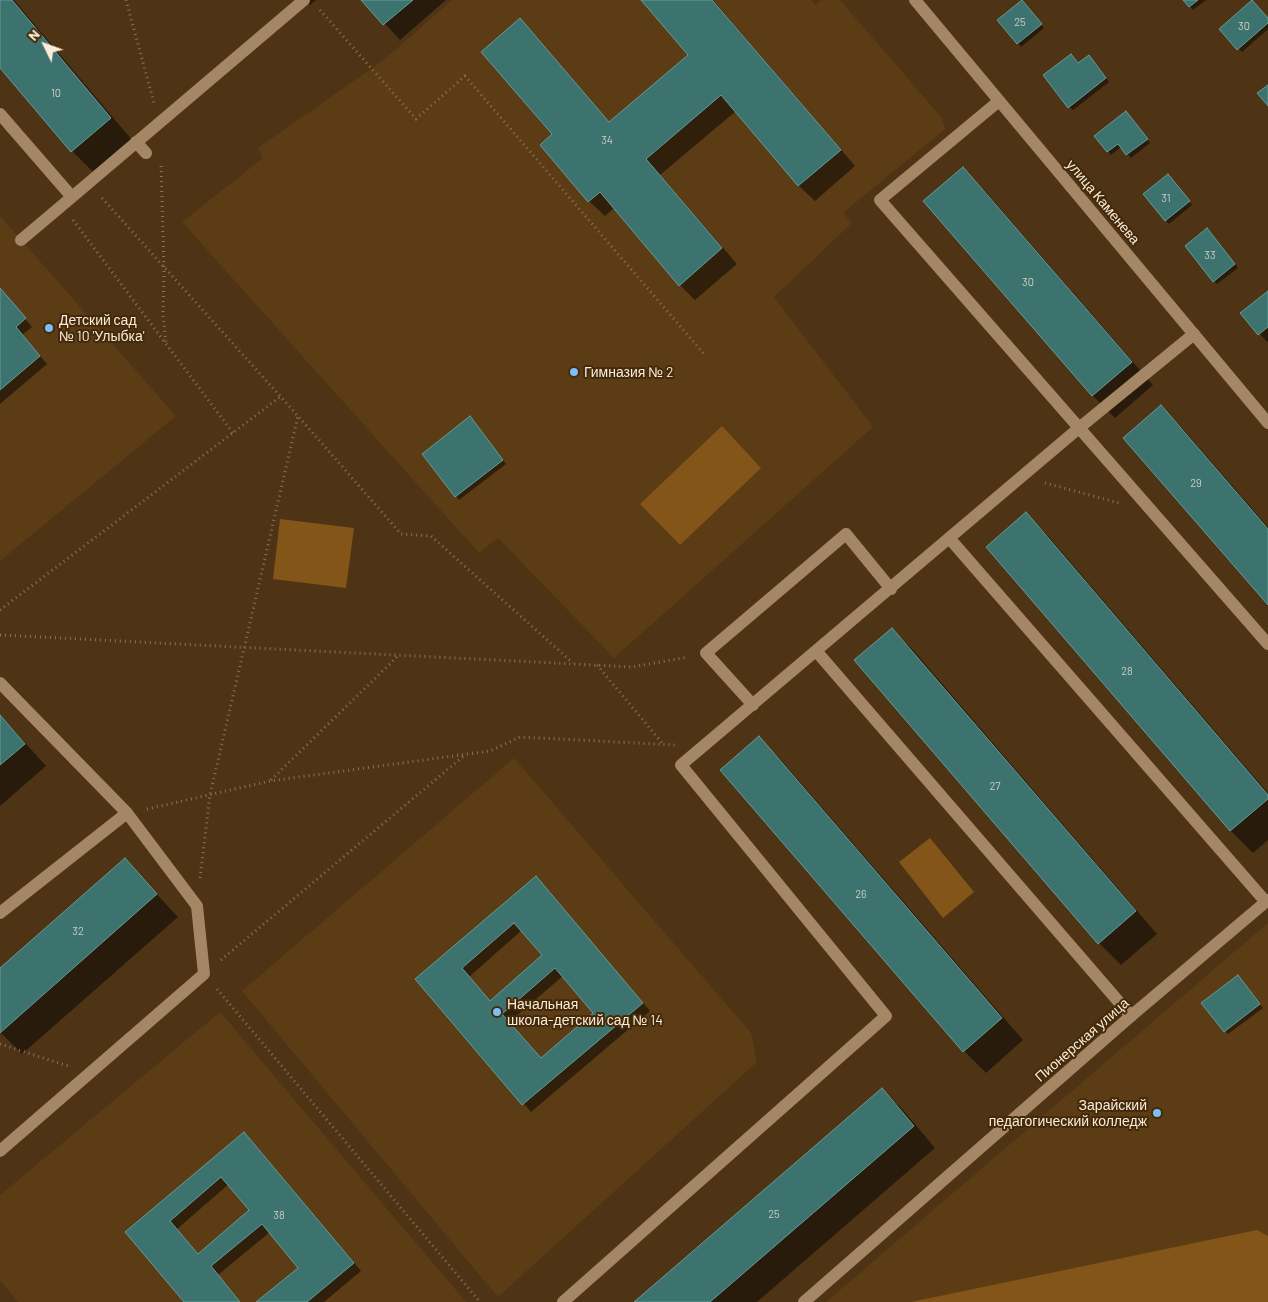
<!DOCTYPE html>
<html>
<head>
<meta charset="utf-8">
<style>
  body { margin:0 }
  #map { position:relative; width:1268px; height:1302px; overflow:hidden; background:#4e3415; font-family:Barlow,sans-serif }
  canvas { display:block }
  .north { position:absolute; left:20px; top:20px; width:50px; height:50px; -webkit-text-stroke:4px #432a09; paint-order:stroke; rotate:312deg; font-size:14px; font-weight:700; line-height:20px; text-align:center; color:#fcebda }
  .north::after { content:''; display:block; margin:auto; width:18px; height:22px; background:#fcebda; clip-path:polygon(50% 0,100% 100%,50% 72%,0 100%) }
</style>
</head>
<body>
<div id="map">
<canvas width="1268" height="1302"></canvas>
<div class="north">N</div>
</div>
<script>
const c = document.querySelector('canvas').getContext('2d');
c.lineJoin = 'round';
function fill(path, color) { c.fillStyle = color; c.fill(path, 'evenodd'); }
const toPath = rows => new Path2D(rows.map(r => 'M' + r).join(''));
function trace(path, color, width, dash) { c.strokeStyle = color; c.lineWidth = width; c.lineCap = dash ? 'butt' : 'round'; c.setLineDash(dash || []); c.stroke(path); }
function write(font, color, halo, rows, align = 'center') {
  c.font = font + ' Barlow,sans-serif'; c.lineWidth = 4; c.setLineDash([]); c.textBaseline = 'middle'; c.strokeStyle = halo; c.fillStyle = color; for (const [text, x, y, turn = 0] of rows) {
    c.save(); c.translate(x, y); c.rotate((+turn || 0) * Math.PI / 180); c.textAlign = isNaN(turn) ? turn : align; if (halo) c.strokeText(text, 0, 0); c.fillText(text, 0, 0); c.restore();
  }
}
const built = toPath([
  [452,0,811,0,815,5,821,0,840,0,942,118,945,129,843,213,852,223,774,297,873,427,614,658,498,538,479,553,182,222,263,158,258,148,385,59],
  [0,216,176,416,0,561],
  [514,758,751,1033,757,1062,498,1297,242,991],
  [1268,923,1268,1302,826,1302],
  [220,1012,466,1302,18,1302,0,1280,0,1195]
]);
const green = toPath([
  [722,426,761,468,680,545,640,504],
  [280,519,354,528,346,588,273,579],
  [930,838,974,892,943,918,899,862],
  [1257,1230,1268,1236,1268,1302,911,1302]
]);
const shadow = toPath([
  [0,0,14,0,132,140,94,173,72,151,0,66],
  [305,0,316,0,310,5],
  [363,0,446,0,400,40],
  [642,0,713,0,855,166,815,201,799,186,736,111,660,175,737,264,695,300,680,285,614,208,605,216,589,201,542,145,554,135,520,20,535,35,610,123,690,56],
  [1185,0,1206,0,1193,10],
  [1025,5,1044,28,1021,47,999,20],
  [1268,19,1268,29,1242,52,1221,29],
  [1092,60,1109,82,1073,110,1069,107,1078,65],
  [1129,116,1150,143,1131,158,1121,147,1111,155,1096,136],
  [962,168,984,190,1153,385,1115,418,1093,396,925,201],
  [1171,179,1192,205,1169,224,1145,195],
  [1211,233,1238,268,1217,284,1214,281],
  [0,289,32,327,22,335,47,364,0,404],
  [1268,292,1268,341,1267,342,1242,313],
  [1161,407,1183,429,1268,527,1268,603],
  [473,421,506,464,459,500,456,496],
  [1026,514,1048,536,1268,793,1268,840,1253,853,1231,831,988,547],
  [892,629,914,651,1157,934,1121,965,1099,943],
  [0,715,46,766,0,806],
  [759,738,781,760,1023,1040,986,1073,964,1051],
  [125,860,178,917,22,1054,0,1032,0,970],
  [543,885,650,1011,531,1112,417,979],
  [522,930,544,955,490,1002,469,977],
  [563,976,595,1013,541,1059,509,1022],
  [1241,980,1263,1008,1228,1034,1225,1031],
  [882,1089,904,1111,935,1148,757,1302,635,1302],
  [252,1141,361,1271,324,1302,258,1302,300,1268,270,1232,218,1275,240,1302,186,1302,127,1232],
  [229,1184,251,1210,199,1255,177,1229]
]);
const building = toPath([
  [0,0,12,0,111,118,71,152,0,68,0,0],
  [361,0,413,0,383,25,361,0],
  [641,0,712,0,841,150,798,186,721,95,646,159,722,248,679,286,600,192,588,202,540,145,552,134,481,52,520,18,609,122,688,55,641,0],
  [1022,0,1042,24,1017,44,997,20,1022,0],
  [1183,0,1198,0,1189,7,1183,0],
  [1252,0,1268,18,1268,23,1237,50,1219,29,1252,0],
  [1071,54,1078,63,1089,55,1106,78,1068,108,1043,75,1071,54],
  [1268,85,1268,106,1257,93,1268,85],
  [1126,111,1148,139,1126,155,1118,144,1107,152,1094,136,1126,111],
  [963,167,1132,362,1092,396,923,201,963,167],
  [1168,174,1190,201,1165,221,1143,194,1168,174],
  [1207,228,1235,264,1213,282,1185,246,1207,228],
  [0,288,26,318,16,327,40,356,0,390,0,288],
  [1268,291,1268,327,1258,335,1240,313,1268,291],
  [1161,405,1268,529,1268,605,1123,438,1161,405],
  [470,416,503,460,455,497,422,454,470,416],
  [1026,512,1268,795,1268,799,1230,831,986,547,1026,512],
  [892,628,1136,911,1098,944,854,660,892,628],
  [0,715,25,744,0,765,0,715],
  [759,736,1002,1018,963,1052,720,770,759,736],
  [125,858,157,894,0,1033,0,968,125,858],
  [536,876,643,1003,522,1105,415,979,536,876],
  [514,923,542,955,490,1001,462,968,514,923],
  [555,968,593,1013,541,1058,502,1014,555,968],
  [1238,975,1260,1004,1224,1032,1201,1003,1238,975],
  [882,1088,914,1126,710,1302,634,1302,882,1088],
  [244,1132,354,1263,307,1302,256,1302,298,1268,262,1224,211,1266,240,1302,184,1302,125,1232,244,1132],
  [221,1177,249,1210,198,1254,170,1221,221,1177]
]);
const path = toPath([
  [126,0,154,103],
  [320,10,416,119,465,76,704,354],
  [161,166,164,268,163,316,166,343],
  [102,198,298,416,401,534,431,536,573,663],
  [73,220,233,433],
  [1045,483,1119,503],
  [0,610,280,397],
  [0,635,632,667,688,657],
  [597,665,663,744],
  [271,780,399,655],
  [147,809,270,781,490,751,520,737,675,745],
  [200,878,210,795,298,416],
  [221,960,466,754],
  [217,989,480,1302],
  [0,1044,68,1066]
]);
const lane = toPath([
  [999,101,880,200,1268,644],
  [0,114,72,197,304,0],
  [136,142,146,153],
  [21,240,72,197],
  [950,539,1266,902],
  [817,652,1131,1016],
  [0,683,127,813,197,906,204,974,0,1151],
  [753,705,706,653,846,534,891,589],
  [0,913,127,813],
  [563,1302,886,1016,681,765,1079,428,1194,334]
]);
const secondary = toPath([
  [915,0,1268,423],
  [804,1302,1131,1016,1268,900]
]);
const markers = [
  [49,328,5,"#7fbdfa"],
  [574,372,5,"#7fbdfa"],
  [497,1012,5,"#7fbdfa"],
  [1157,1113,5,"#7fbdfa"]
];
const numberNames = [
  ["25",1020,22],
  ["30",1244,26],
  ["10",56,93],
  ["34",607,140],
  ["31",1166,198],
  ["33",1210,255],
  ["30",1028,282],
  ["29",1196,483],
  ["28",1127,671],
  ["27",995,786],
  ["26",861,894],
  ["32",78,931],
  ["25",774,1214],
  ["38",279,1215]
];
const streetNames = [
  ["улица Каменева",1103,202,50],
  ["Пионерская улица",1082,1040,-41]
];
const poiNames = [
  ["Детский сад",59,320],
  ["№ 10 'Улыбка'",59,336],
  ["Гимназия № 2",584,372],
  ["Начальная",507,1004],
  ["школа-детский сад № 14",507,1020],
  ["Зарайский",1147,1105,"right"],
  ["педагогический колледж",1147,1121,"right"]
];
fill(built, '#5b3c15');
fill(green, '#835518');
fill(shadow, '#0007');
fill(building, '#3c736f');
trace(building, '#659c98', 1);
trace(path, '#8a7359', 3, [1, 4]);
trace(lane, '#a58766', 12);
trace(secondary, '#a58766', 12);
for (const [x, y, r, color] of markers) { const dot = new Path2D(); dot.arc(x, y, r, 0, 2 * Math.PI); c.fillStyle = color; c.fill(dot); trace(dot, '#432a09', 2); }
write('11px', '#cccdbf', null, numberNames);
write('14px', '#fcebda', '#432a09', streetNames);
write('14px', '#fcebda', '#432a09', poiNames, 'left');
</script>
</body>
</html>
